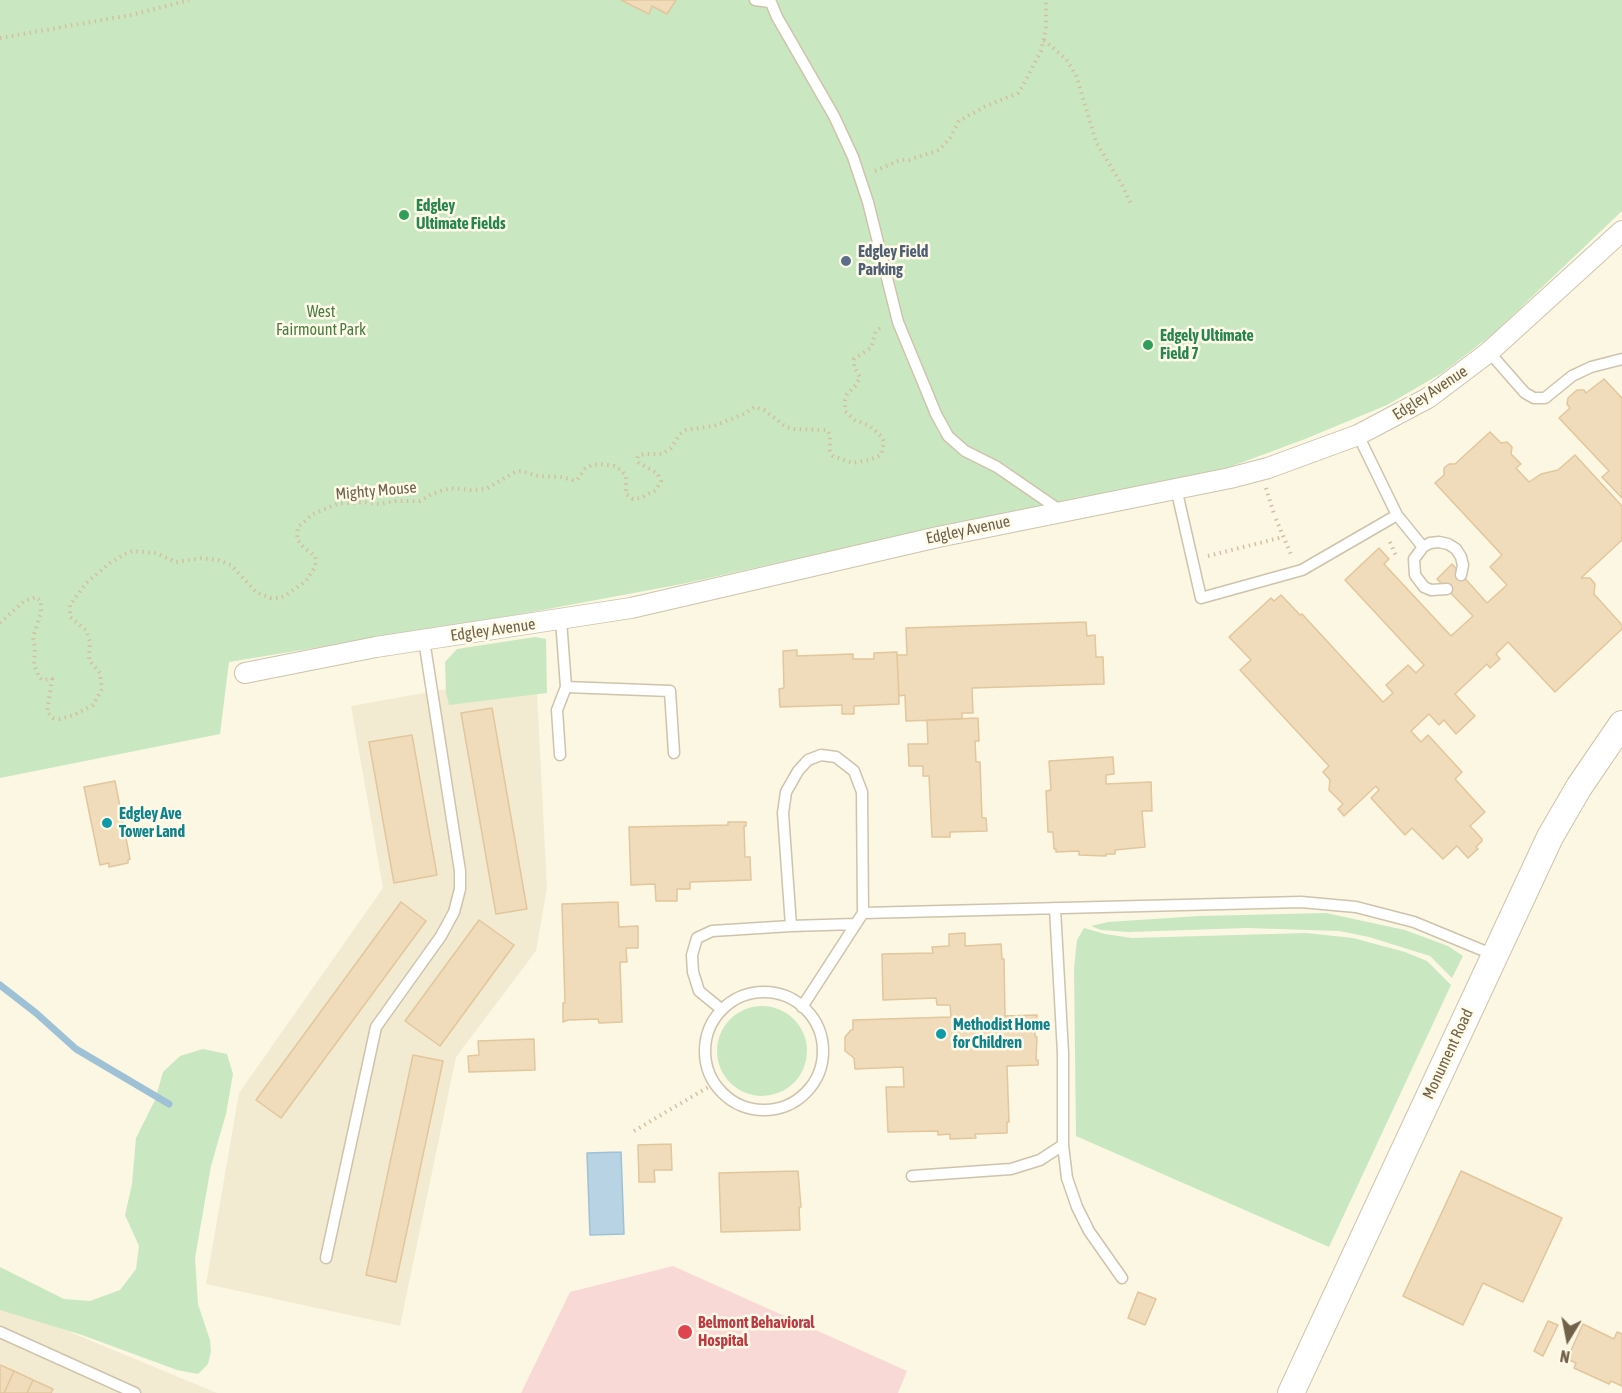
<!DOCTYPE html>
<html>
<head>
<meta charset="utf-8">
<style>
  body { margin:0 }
  #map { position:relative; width:1622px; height:1393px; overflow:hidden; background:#fbf7e2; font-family:"Asap Condensed",sans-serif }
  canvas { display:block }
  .north { position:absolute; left:1538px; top:1309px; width:60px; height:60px; -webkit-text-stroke:4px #fffbe8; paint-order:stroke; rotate:190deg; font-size:16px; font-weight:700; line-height:24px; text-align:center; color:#726149 }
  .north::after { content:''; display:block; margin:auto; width:21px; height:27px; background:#726149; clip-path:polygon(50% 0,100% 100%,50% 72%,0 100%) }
</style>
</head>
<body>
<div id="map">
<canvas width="1622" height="1393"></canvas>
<div class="north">N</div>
</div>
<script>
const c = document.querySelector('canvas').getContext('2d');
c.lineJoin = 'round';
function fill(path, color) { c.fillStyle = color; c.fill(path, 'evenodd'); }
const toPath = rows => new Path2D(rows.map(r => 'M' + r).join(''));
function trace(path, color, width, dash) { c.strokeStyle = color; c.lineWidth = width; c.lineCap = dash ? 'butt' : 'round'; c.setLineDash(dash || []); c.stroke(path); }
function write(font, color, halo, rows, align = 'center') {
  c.font = font + ' "Asap Condensed",sans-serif'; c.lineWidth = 5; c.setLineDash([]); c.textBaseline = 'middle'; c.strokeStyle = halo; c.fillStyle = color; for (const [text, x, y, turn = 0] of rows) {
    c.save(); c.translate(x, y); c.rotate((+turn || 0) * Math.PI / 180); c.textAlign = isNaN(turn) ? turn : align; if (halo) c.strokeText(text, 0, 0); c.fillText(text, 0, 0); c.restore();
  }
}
const residential = toPath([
  [536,673,547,888,536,951,456,1057,400,1326,206,1284,239,1093,383,888,351,706],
  [0,1303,217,1393,0,1393]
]);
const medical = toPath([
  [673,1266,907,1371,898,1393,521,1393,570,1292]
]);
const green = toPath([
  [0,0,1622,0,1622,211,1493,334,1442,373,1387,405,1305,439,1227,468,872,542,682,584,521,614,229,662,220,734,0,778],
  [535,637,546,639,547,693,449,705,446,693,445,662,457,649],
  [1326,913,1405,930,1448,946,1463,956,1452,978,1430,956,1369,937,1339,931,1247,928,1128,932,1101,930,1091,926,1108,922,1199,916],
  [1084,928,1105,934,1132,938,1306,933,1353,938,1405,952,1427,961,1451,985,1329,1247,1076,1136,1074,968,1077,940],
  '717 1051a45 45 0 1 1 90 0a45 45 0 1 1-90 0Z',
  [203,1049,227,1054,233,1074,226,1114,211,1166,195,1258,198,1304,210,1340,211,1351,208,1364,198,1374,177,1370,82,1335,0,1310,0,1267,64,1299,90,1301,120,1290,136,1269,139,1246,125,1215,132,1184,136,1138,155,1100,163,1072,180,1056]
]);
const water = toPath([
  [621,1152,624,1234,590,1235,587,1153,621,1152]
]);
const stream = toPath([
  [0,985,36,1013,76,1049,169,1104]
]);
const building = toPath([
  [621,0,676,0,667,14,652,6,649,14,621,0],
  [1604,379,1622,398,1622,498,1602,477,1609,471,1559,418,1570,408,1567,404,1568,398,1577,390,1584,390,1586,393,1604,379],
  [1490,432,1501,443,1507,442,1512,447,1511,454,1521,464,1516,468,1529,482,1541,474,1558,470,1575,455,1622,506,1622,540,1581,578,1590,578,1595,584,1594,594,1622,625,1622,629,1555,692,1508,642,1496,654,1500,659,1490,668,1487,664,1455,694,1475,716,1456,734,1444,720,1439,725,1429,714,1411,731,1421,742,1428,735,1462,772,1455,779,1485,812,1470,826,1482,839,1482,841,1476,847,1478,849,1468,858,1457,846,1443,859,1412,828,1405,835,1371,798,1379,790,1376,786,1344,816,1338,809,1343,804,1329,790,1330,780,1323,772,1329,766,1240,670,1251,660,1229,637,1271,598,1274,601,1281,595,1300,615,1302,614,1383,702,1393,693,1386,685,1408,665,1416,673,1424,665,1345,580,1379,548,1389,559,1384,564,1451,636,1473,616,1437,579,1452,564,1487,603,1507,585,1490,567,1502,555,1435,483,1444,475,1444,468,1449,464,1455,464,1490,432],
  [1086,622,1087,636,1095,635,1096,657,1103,657,1104,684,972,688,973,713,962,713,962,719,906,721,905,695,899,696,897,655,907,655,906,628,1086,622],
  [797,650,797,656,853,654,853,659,874,659,874,653,897,652,899,704,854,706,854,714,842,714,842,705,780,707,779,689,784,688,783,651,797,650],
  [492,708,527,909,496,914,461,713,492,708],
  [978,718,979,741,975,741,976,762,980,762,982,818,986,818,987,831,950,832,950,837,932,837,929,776,923,776,923,766,909,766,908,744,928,744,927,720,978,718],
  [412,735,437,875,394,883,369,742,412,735],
  [1113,757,1114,774,1106,775,1106,784,1151,782,1152,811,1142,811,1145,847,1115,850,1115,854,1106,854,1106,856,1079,855,1079,851,1056,852,1056,849,1054,849,1053,832,1048,832,1046,791,1051,790,1049,761,1113,757],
  [115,781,130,859,128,860,128,863,109,867,109,863,100,865,84,787,115,781],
  [728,822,746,822,746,826,744,826,745,857,750,857,751,880,690,882,690,889,677,889,677,901,656,901,655,884,631,885,629,827,728,825,728,822],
  [401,902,426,921,281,1118,256,1100,401,902],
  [618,902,619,927,638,926,638,948,626,948,627,962,620,962,622,1022,599,1023,598,1019,568,1020,563,1022,563,1003,565,1003,562,904,618,902],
  [479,920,514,945,440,1046,405,1021,479,920],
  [965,933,965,946,1001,944,1002,959,1004,959,1005,1016,1037,1015,1037,1022,1035,1022,1035,1037,1037,1037,1036,1060,1038,1060,1038,1065,1007,1066,1009,1122,1007,1122,1007,1133,975,1134,976,1138,950,1139,950,1134,938,1135,938,1131,888,1132,886,1087,904,1087,903,1067,855,1069,854,1058,845,1051,845,1037,851,1030,853,1030,853,1020,951,1017,950,1005,937,1005,936,998,883,1000,882,954,933,953,932,947,949,946,949,934,965,933],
  [534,1039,535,1070,469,1072,468,1056,479,1055,478,1041,534,1039],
  [413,1055,443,1061,396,1282,366,1275,413,1055],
  [671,1144,672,1170,654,1170,655,1182,639,1182,638,1145,671,1144],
  [798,1171,801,1207,799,1207,800,1230,721,1232,719,1173,798,1171],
  [1461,1171,1562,1218,1523,1302,1483,1283,1463,1325,1403,1296,1461,1171],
  [1138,1292,1156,1299,1145,1325,1128,1318,1138,1292],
  [1548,1321,1558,1325,1543,1356,1534,1351,1548,1321],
  [1583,1324,1614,1339,1617,1332,1622,1334,1622,1386,1611,1381,1609,1384,1574,1368,1576,1363,1567,1359,1583,1324],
  [0,1365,14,1371,4,1393,0,1393,0,1365],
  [14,1371,33,1380,27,1393,4,1393,14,1371],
  [33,1380,53,1389,51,1393,27,1393,33,1380]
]);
const path = toPath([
  [0,38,131,15,189,0],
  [1044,40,1066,59,1076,75,1096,142,1122,185,1132,206],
  [875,171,900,160,909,160,939,150,950,138,959,121,984,107,1018,93,1022,87,1041,51,1046,29,1046,0],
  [1266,488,1274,514],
  [1276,519,1292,557],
  [1390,542,1397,558],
  [1208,556,1283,537],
  [0,623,24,601,36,597,41,601,41,613,33,637,35,647,34,664,39,677,42,680,52,679,47,712,53,718,60,719,74,715,93,705,102,689,100,673,89,660,90,642,86,630,70,617,70,605,86,583,110,563,125,554,133,551,156,553,176,562,202,558,218,560,231,565,256,592,270,598,279,598,285,596,306,581,315,567,316,561,315,556,301,545,297,538,298,527,313,514,337,504,363,502,379,504,395,501,420,501,432,494,450,488,471,490,486,489,515,472,521,471,539,476,562,477,572,480,577,480,585,469,592,465,599,464,614,466,621,470,626,476,626,494,633,499,641,498,656,490,661,481,657,473,639,463,637,460,638,456,644,454,662,454,671,448,680,434,686,430,714,426,746,413,754,407,764,410,786,427,794,429,827,430,830,435,830,451,833,456,853,463,869,460,881,455,884,442,882,437,870,426,855,420,845,411,845,401,847,394,856,385,860,377,854,367,854,359,871,348,876,331,883,326],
  [634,1131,715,1083]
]);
const service = toPath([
  [755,0,770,2],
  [770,0,777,17,834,116,853,157,868,202,898,322,936,414,948,436,965,451,997,467,1061,511],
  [1489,352,1525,393,1534,398,1545,398,1572,376,1591,367,1622,359],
  [1358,435,1397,515,1423,547],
  [1176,488,1201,598,1302,570,1397,515],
  [1447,589,1431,590,1424,587,1415,575,1414,559,1423,547,1430,543,1439,542,1448,544,1456,549,1461,557,1463,565,1461,575],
  [566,687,670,691,674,753],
  [560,755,557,710,566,687,561,620],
  [1055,908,1063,1053,1063,1145,1067,1178,1077,1207,1089,1231,1122,1278],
  [863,913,1301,902,1356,907,1414,922,1494,955],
  [791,926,855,924],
  '705 1051a59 59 0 1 1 118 0a59 59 0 1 1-118 0Z',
  [721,1009,699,991,693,972,692,955,697,938,712,931,791,926,783,813,786,792,798,771,808,760,821,755,836,757,854,771,862,792,863,913,802,1007],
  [912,1176,1011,1169,1040,1160,1063,1145],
  [326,1258,376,1027,441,936,454,912,460,889,460,871,424,640],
  [0,1332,135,1393]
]);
const minor = toPath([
  [245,673,376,647,631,608,938,537,1230,478,1268,468,1358,435,1428,398,1489,352,1622,231]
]);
const tertiary = toPath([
  [1291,1393,1550,837,1579,787,1622,724]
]);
const markers = [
  [404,215,6,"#2e9e5b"],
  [846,261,6,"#5c6f8a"],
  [1148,345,6,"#2e9e5b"],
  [107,823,6,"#0f9aa8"],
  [941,1034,6,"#0f9aa8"],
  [685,1332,8,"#e0444e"]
];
const leisureNames = [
  ["Edgley",416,206],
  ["Ultimate Fields",416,224],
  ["Edgely Ultimate",1160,336],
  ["Field 7",1160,354]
];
const serviceNames = [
  ["Edgley Field",858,252],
  ["Parking",858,270]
];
const parkNames = [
  ["West",321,312],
  ["Fairmount Park",321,330]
];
const streetNames = [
  ["Edgley Avenue",1430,393,-33],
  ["Mighty Mouse",376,491,-5],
  ["Edgley Avenue",968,530,-12],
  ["Edgley Avenue",493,630,-8],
  ["Monument Road",1448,1054,-65]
];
const cultureNames = [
  ["Edgley Ave",119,814],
  ["Tower Land",119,832],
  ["Methodist Home",953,1025],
  ["for Children",953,1043]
];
const healthNames = [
  ["Belmont Behavioral",698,1323],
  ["Hospital",698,1341]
];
fill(residential, '#f3ebd1');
fill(medical, '#f9d9d6');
fill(green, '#c9e8c1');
fill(water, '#b8d4e4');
trace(water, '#9ec1d6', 1.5);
trace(stream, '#9ec1d6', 7);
fill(building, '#f0dcbb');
trace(building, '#e2c69c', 1.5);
trace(service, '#cec3ac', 13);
trace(minor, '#cec3ac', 22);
trace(tertiary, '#cec3ac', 28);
trace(path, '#d5bf9e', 4, [1.5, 4.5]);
trace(service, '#fff', 10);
trace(minor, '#fff', 20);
trace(tertiary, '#fff', 26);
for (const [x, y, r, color] of markers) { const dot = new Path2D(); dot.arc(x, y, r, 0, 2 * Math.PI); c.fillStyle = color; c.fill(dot); trace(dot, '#fffbe8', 2); }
write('bold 16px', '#27864d', '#fffbe8', leisureNames, 'left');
write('bold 16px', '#4e5e75', '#fffbe8', serviceNames, 'left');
write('16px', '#497d44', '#fffbe8', parkNames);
write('16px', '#726149', '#fffbe8', streetNames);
write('bold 16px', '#0d838f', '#fffbe8', cultureNames, 'left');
write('bold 16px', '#be3a42', '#fffbe8', healthNames, 'left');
</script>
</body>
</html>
